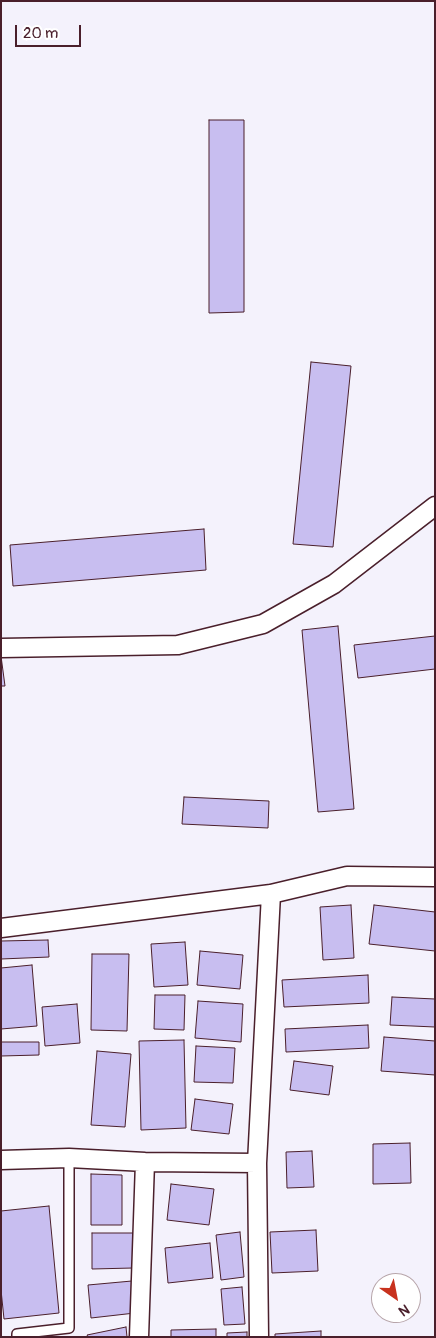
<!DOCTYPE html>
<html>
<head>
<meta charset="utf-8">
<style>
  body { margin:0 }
  #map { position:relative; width:436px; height:1338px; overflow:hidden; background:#f4f2fc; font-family:Pangolin,sans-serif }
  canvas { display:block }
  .frame { position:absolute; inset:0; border:2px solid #4a1f2b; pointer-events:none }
  .north { position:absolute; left:371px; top:1273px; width:50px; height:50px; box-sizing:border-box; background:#fff; border:1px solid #b7a5aa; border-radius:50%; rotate:147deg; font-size:14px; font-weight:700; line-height:20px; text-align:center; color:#4a1f2b }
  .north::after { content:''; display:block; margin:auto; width:18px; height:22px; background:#c8321e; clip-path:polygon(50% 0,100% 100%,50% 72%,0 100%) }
  .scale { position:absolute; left:15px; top:25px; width:66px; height:22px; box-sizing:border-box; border:2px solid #4a1f2b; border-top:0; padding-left:6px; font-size:15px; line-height:18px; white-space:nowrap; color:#4a1f2b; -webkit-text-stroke:4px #fff; paint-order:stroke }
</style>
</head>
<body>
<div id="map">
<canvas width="436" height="1338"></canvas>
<div class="frame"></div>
<div class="north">N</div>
<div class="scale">20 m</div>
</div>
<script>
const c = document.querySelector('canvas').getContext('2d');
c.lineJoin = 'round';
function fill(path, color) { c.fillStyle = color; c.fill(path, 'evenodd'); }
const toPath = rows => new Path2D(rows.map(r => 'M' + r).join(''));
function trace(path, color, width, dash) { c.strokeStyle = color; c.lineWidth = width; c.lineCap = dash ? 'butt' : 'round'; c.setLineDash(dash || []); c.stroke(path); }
const building = toPath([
  [209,120,244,120,244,312,209,313,209,120],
  [311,362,351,366,333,547,293,544,311,362],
  [204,529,206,570,13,586,10,545,204,529],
  [338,626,354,809,318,812,302,630,338,626],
  [435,636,435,669,358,678,354,645,435,636],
  [1,656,5,686,1,686,1,656],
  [184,797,269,801,268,828,182,824,184,797],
  [351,905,354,958,323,960,320,907,351,905],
  [374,905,435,912,435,951,369,944,374,905],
  [48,940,49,957,1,959,1,941,48,940],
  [185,942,188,985,154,987,151,944,185,942],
  [200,951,243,955,240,989,197,985,200,951],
  [92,954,129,954,127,1031,91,1030,92,954],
  [32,965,37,1026,1,1029,1,968,32,965],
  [368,975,369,1003,284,1007,282,980,368,975],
  [155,995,185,995,184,1030,154,1029,155,995],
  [392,997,435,999,435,1027,390,1025,392,997],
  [198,1001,243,1004,241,1042,195,1038,198,1001],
  [77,1004,80,1043,45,1046,42,1007,77,1004],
  [368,1025,369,1048,286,1052,285,1029,368,1025],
  [384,1037,435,1041,435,1075,381,1071,384,1037],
  [184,1040,186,1128,141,1130,139,1041,184,1040],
  [1,1042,39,1042,39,1055,1,1056,1,1042],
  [196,1046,235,1048,233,1083,194,1082,196,1046],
  [97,1051,131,1054,125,1127,91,1125,97,1051],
  [294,1061,333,1066,329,1095,290,1090,294,1061],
  [195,1099,233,1104,229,1134,191,1130,195,1099],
  [410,1143,411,1183,373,1184,373,1144,410,1143],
  [312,1151,314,1187,287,1188,286,1152,312,1151],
  [91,1174,122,1175,122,1225,91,1225,91,1174],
  [171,1184,214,1189,209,1225,167,1220,171,1184],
  [49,1206,59,1313,4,1319,1,1290,1,1211,49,1206],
  [316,1230,318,1271,272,1273,270,1232,316,1230],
  [240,1232,244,1277,221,1280,216,1235,240,1232],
  [92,1233,133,1233,133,1268,92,1269,92,1233],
  [210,1243,213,1278,168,1283,165,1248,210,1243],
  [132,1281,135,1313,91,1318,88,1285,132,1281],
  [242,1287,245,1324,224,1325,221,1289,242,1287],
  [126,1327,127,1337,88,1337,87,1335,126,1327],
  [216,1329,216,1337,171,1337,171,1330,216,1329],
  [321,1331,321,1337,275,1337,275,1334,321,1331],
  [247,1332,247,1337,227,1337,227,1333,247,1332]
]);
const service = toPath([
  [17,1337,17,1334,69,1328,69,1158]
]);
const minor = toPath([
  [1,648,178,645,263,624,334,584,435,506],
  [1,928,271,894,347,876,435,877],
  [1,1160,69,1158,145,1162,257,1163],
  [139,1337,145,1162],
  [259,1337,257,1163,271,894]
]);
fill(building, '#c8bef0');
trace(building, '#4a1f2b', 1);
trace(service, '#4a1f2b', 12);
trace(minor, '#4a1f2b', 21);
trace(service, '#fff', 9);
trace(minor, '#fff', 18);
</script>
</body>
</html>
